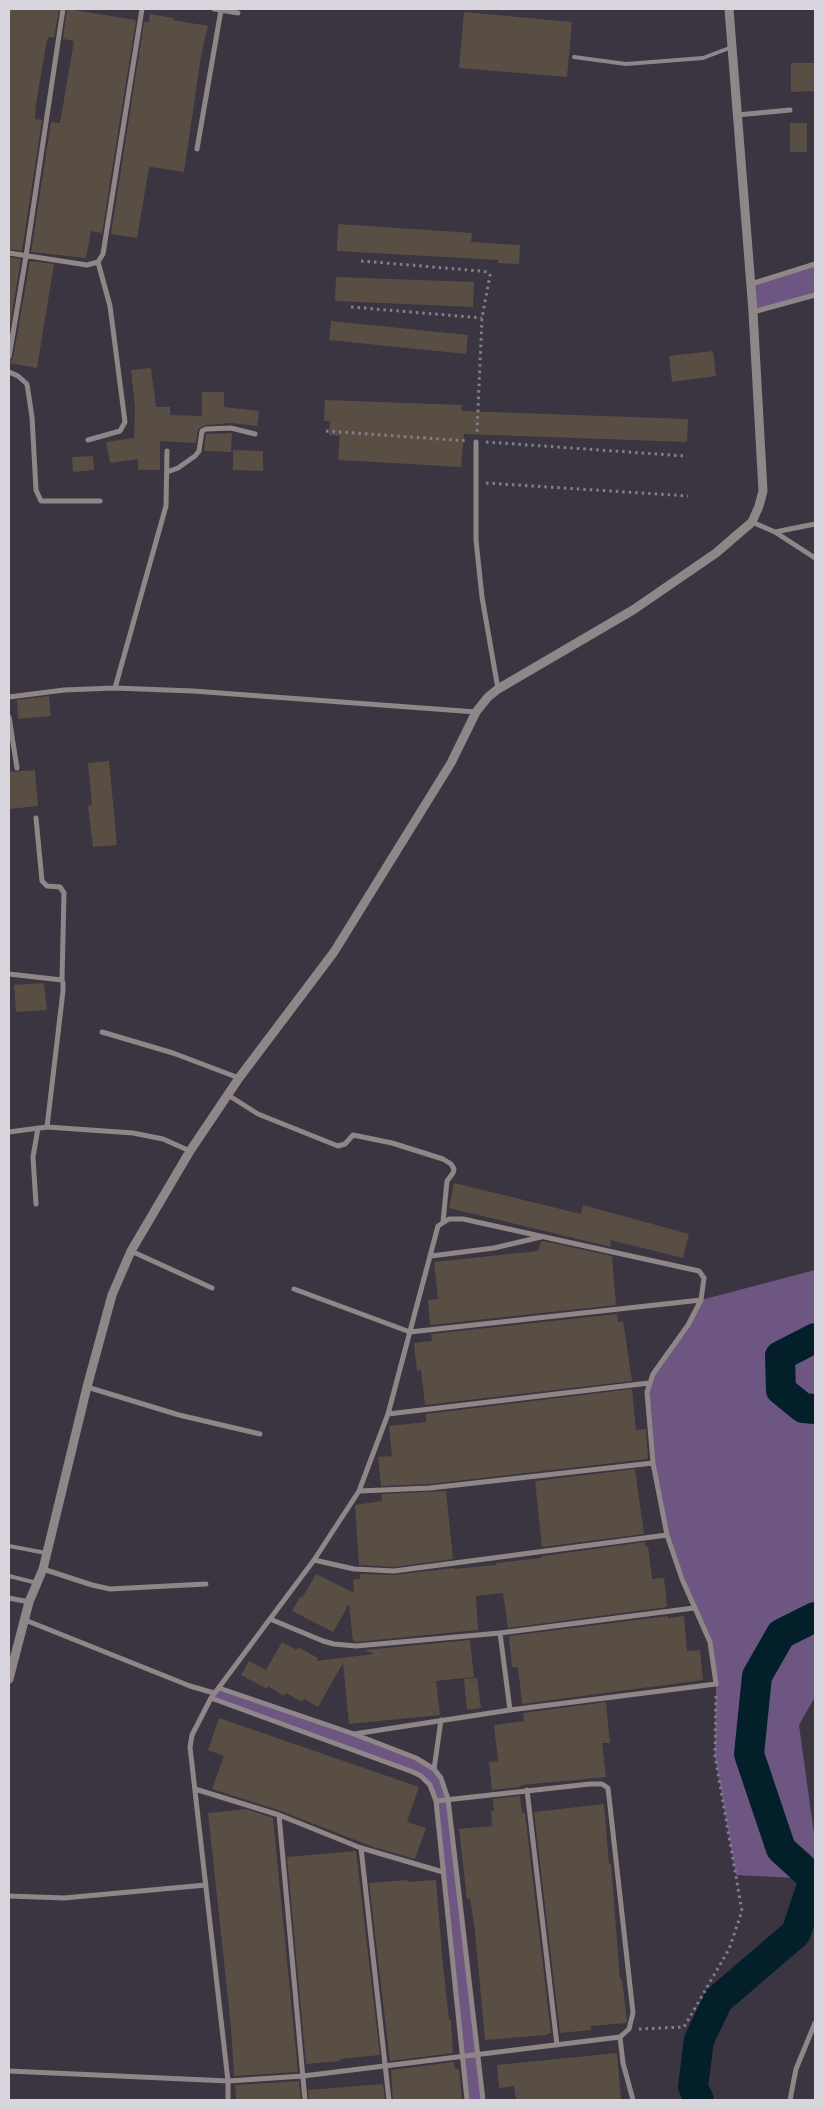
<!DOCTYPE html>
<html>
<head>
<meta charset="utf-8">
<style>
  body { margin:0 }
  #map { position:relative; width:824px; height:2109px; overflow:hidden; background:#3b3441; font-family:Overpass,sans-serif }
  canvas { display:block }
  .frame { position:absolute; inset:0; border:10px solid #d9d5dd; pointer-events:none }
</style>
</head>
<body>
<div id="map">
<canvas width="824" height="2109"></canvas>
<div class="frame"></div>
</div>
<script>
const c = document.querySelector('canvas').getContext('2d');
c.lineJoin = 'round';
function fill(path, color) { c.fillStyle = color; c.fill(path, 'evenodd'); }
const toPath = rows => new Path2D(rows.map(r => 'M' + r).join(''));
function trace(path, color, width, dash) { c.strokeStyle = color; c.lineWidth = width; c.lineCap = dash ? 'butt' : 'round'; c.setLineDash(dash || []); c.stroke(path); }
const green = toPath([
  [815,264,815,295,753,312,751,284],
  [815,1270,815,1697,799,1725,814,1834,815,1835,815,1879,736,1875,715,1756,716,1684,710,1642,667,1535,653,1463,647,1391,653,1374,688,1325,701,1300],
  [219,1688,416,1758,434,1769,448,1799,483,2100,467,2100,433,1791,421,1776,211,1698]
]);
const river = toPath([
  [815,1338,780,1356,781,1390,803,1408,815,1409],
  [699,2100,693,2087,699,2040,718,2000,796,1933,814,1879,781,1849,749,1754,757,1676,781,1634,815,1617]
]);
const building = toPath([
  [9,9,59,9,54,38,49,37,47,40,36,104,35,119,42,120,22,251,9,249],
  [67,9,136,20,102,233,91,231,86,258,31,252,51,122,60,123,74,41,63,39],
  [464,12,572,22,567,77,459,68],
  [150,14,174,18,173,20,208,26,201,56,184,172,151,167,149,168,137,238,111,234,144,22,149,22],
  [791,63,815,63,815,91,791,92],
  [790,123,807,123,807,152,790,152],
  [338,224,472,233,471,242,520,245,519,264,498,263,498,260,337,251],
  [9,257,21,259,9,332],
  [30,261,54,264,37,368,9,363,13,358],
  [336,277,474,282,473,307,335,301],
  [331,321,468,335,466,354,329,340],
  [713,351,716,376,672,382,669,356],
  [151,368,156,407,170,407,170,415,202,416,202,392,224,392,224,407,259,411,257,426,232,423,206,425,198,429,196,443,160,441,160,470,138,470,138,459,110,463,106,442,134,438,135,408,131,370],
  [325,400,462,405,462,411,688,419,687,442,464,434,461,467,338,460,340,436,329,435,330,421,324,421],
  [232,433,231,452,204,451,206,434],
  [233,450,263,451,263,471,233,470],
  [93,456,94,470,73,472,72,457],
  [49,696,51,716,18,719,17,700],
  [109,761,117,845,93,847,88,806,92,805,88,763],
  [35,770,38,806,9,809,9,772],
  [44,983,47,1010,16,1012,14,985],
  [454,1183,581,1214,583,1205,689,1234,683,1258,610,1240,611,1247,449,1208],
  [543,1241,612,1256,616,1305,430,1325,428,1300,438,1299,434,1262,538,1251,541,1242],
  [617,1314,618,1322,623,1321,632,1381,425,1405,421,1370,417,1371,414,1343,432,1341,431,1334],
  [632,1389,636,1430,646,1429,648,1459,430,1484,381,1486,378,1457,392,1456,389,1426,426,1422,426,1414],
  [635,1469,644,1534,542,1547,535,1481],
  [446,1491,453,1559,394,1567,359,1565,355,1505,382,1501,382,1494],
  [645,1542,645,1547,648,1546,652,1579,664,1578,667,1607,508,1628,503,1593,476,1596,478,1630,356,1642,353,1641,349,1604,333,1632,292,1611,300,1597,302,1598,316,1574,354,1593,353,1580,360,1579,360,1574,394,1575,454,1568,454,1569,496,1565,496,1563,540,1558,543,1556],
  [668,1616,668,1618,684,1616,687,1651,700,1650,703,1680,522,1704,518,1667,512,1667,509,1636],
  [470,1640,474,1677,436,1681,440,1715,349,1724,343,1663,318,1707,304,1699,302,1702,286,1693,284,1696,268,1686,267,1689,241,1675,249,1661,266,1670,282,1642,297,1650,298,1647,318,1658,316,1661,374,1654,365,1650],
  [477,1678,481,1708,467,1710,464,1679],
  [606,1702,610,1743,602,1743,606,1777,522,1785,519,1787,492,1790,489,1762,498,1761,494,1725,524,1721,523,1713],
  [219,1718,419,1787,407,1822,426,1828,415,1859,373,1847,281,1811,212,1789,224,1756,208,1750],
  [520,1796,522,1813,525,1813,551,2033,546,2034,547,2035,485,2040,475,1932,470,1898,467,1899,459,1829,492,1826,491,1811,494,1811,493,1799],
  [604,1804,609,1864,611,1863,620,1979,622,1979,627,2021,626,2023,591,2026,591,2030,560,2033,534,1812],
  [246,1809,273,1818,298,2072,234,2076,231,2027,208,1813],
  [356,1851,380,2055,340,2059,340,2061,306,2064,287,1857],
  [408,1880,407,1882,436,1880,442,1955,449,2020,451,2020,453,2053,390,2061,369,1883],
  [617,2053,621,2100,516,2100,514,2086,499,2088,497,2065],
  [454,2062,455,2069,459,2069,462,2100,393,2100,391,2070],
  [299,2081,301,2100,236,2100,235,2085],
  [383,2084,385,2100,309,2100,308,2090]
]);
const path = toPath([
  [361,261,481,271,488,272,490,275,482,318,477,432],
  [351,307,482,318],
  [326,431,468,441],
  [486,442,685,456],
  [486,483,688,496],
  [639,2029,684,2027,729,1949,742,1911,715,1756,716,1692]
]);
const service = toPath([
  [574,57,626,64,703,58,732,47],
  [9,1546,46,1553],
  [9,1576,37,1583]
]);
const minor = toPath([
  [214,9,238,13],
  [737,115,790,110],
  [197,149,221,10],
  [9,253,87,265,98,262,103,254,142,9],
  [751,284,815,264],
  [753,312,815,295],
  [9,357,26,256,63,9],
  [9,372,18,376,27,384,32,417,36,490,41,501,100,501],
  [88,440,120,431,125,422,110,306,98,262],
  [476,442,476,540,482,597,498,689],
  [167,472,178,468,195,456,199,451,202,431,206,429,231,428,255,434],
  [752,522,775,532,815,524],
  [775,532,815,558],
  [115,688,166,506,167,451],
  [9,697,64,690,115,688,193,691,476,712],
  [9,717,17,768],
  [36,818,42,881,47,886,60,887,64,893,62,980],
  [9,974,62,980,63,983,63,991,47,1127],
  [102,1032,173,1053,239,1078],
  [228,1095,258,1114,338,1146,345,1144,353,1135,392,1143,443,1159,451,1164,454,1169,453,1173,447,1181,443,1222],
  [9,1132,47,1127,133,1133,163,1139,190,1151],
  [36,1204,33,1157,38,1128],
  [131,1251,212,1288],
  [431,1256,494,1248,541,1237],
  [294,1289,410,1332,701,1300],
  [87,1387,179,1415,260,1434],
  [388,1414,649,1383],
  [359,1491,430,1488,653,1463],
  [314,1560,354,1569,394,1571,667,1535],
  [43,1569,92,1585,110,1589,206,1584],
  [9,1598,29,1602],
  [270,1619,323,1641,334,1644,356,1646,500,1633,694,1608],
  [25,1620,190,1686,214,1693],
  [500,1633,510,1710],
  [219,1688,354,1734,416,1758,434,1769,441,1778,448,1799,483,2100],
  [211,1698,413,1772,421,1776,430,1785,436,1801,467,2100],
  [434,1769,441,1720],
  [195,1789,279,1815,305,2100],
  [527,1790,557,2045],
  [279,1815,361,1848,389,2100],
  [361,1848,443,1872],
  [9,1896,64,1898,206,1885],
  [620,2037,623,2063,633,2100],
  [9,2071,228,2081,303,2076,620,2037,629,2029,633,2013,608,1788,602,1784,590,1784,436,1801],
  [228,2100,228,2081,190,1747,192,1735,211,1698,314,1560,359,1491,388,1414,438,1226,449,1219,463,1219,699,1271,704,1278,701,1300,688,1325,653,1374,647,1392,653,1463,667,1535,682,1579,710,1642,716,1684,510,1710,354,1734],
  [790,2100,796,2069,815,2023]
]);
const tertiary = toPath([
  [9,1679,29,1602,43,1569,87,1387,112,1295,131,1251,190,1151,239,1078,334,952,451,763,476,712,488,697,498,689,633,610,716,553,752,522,759,506,763,491,753,312,729,9]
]);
fill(green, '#6d5782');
trace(river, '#03202a', 30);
fill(building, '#594e43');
trace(path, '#847e89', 3, [2.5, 4]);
trace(service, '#8f8687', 4);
trace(minor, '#8f8687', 5);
trace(tertiary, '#8f8687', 9);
</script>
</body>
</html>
